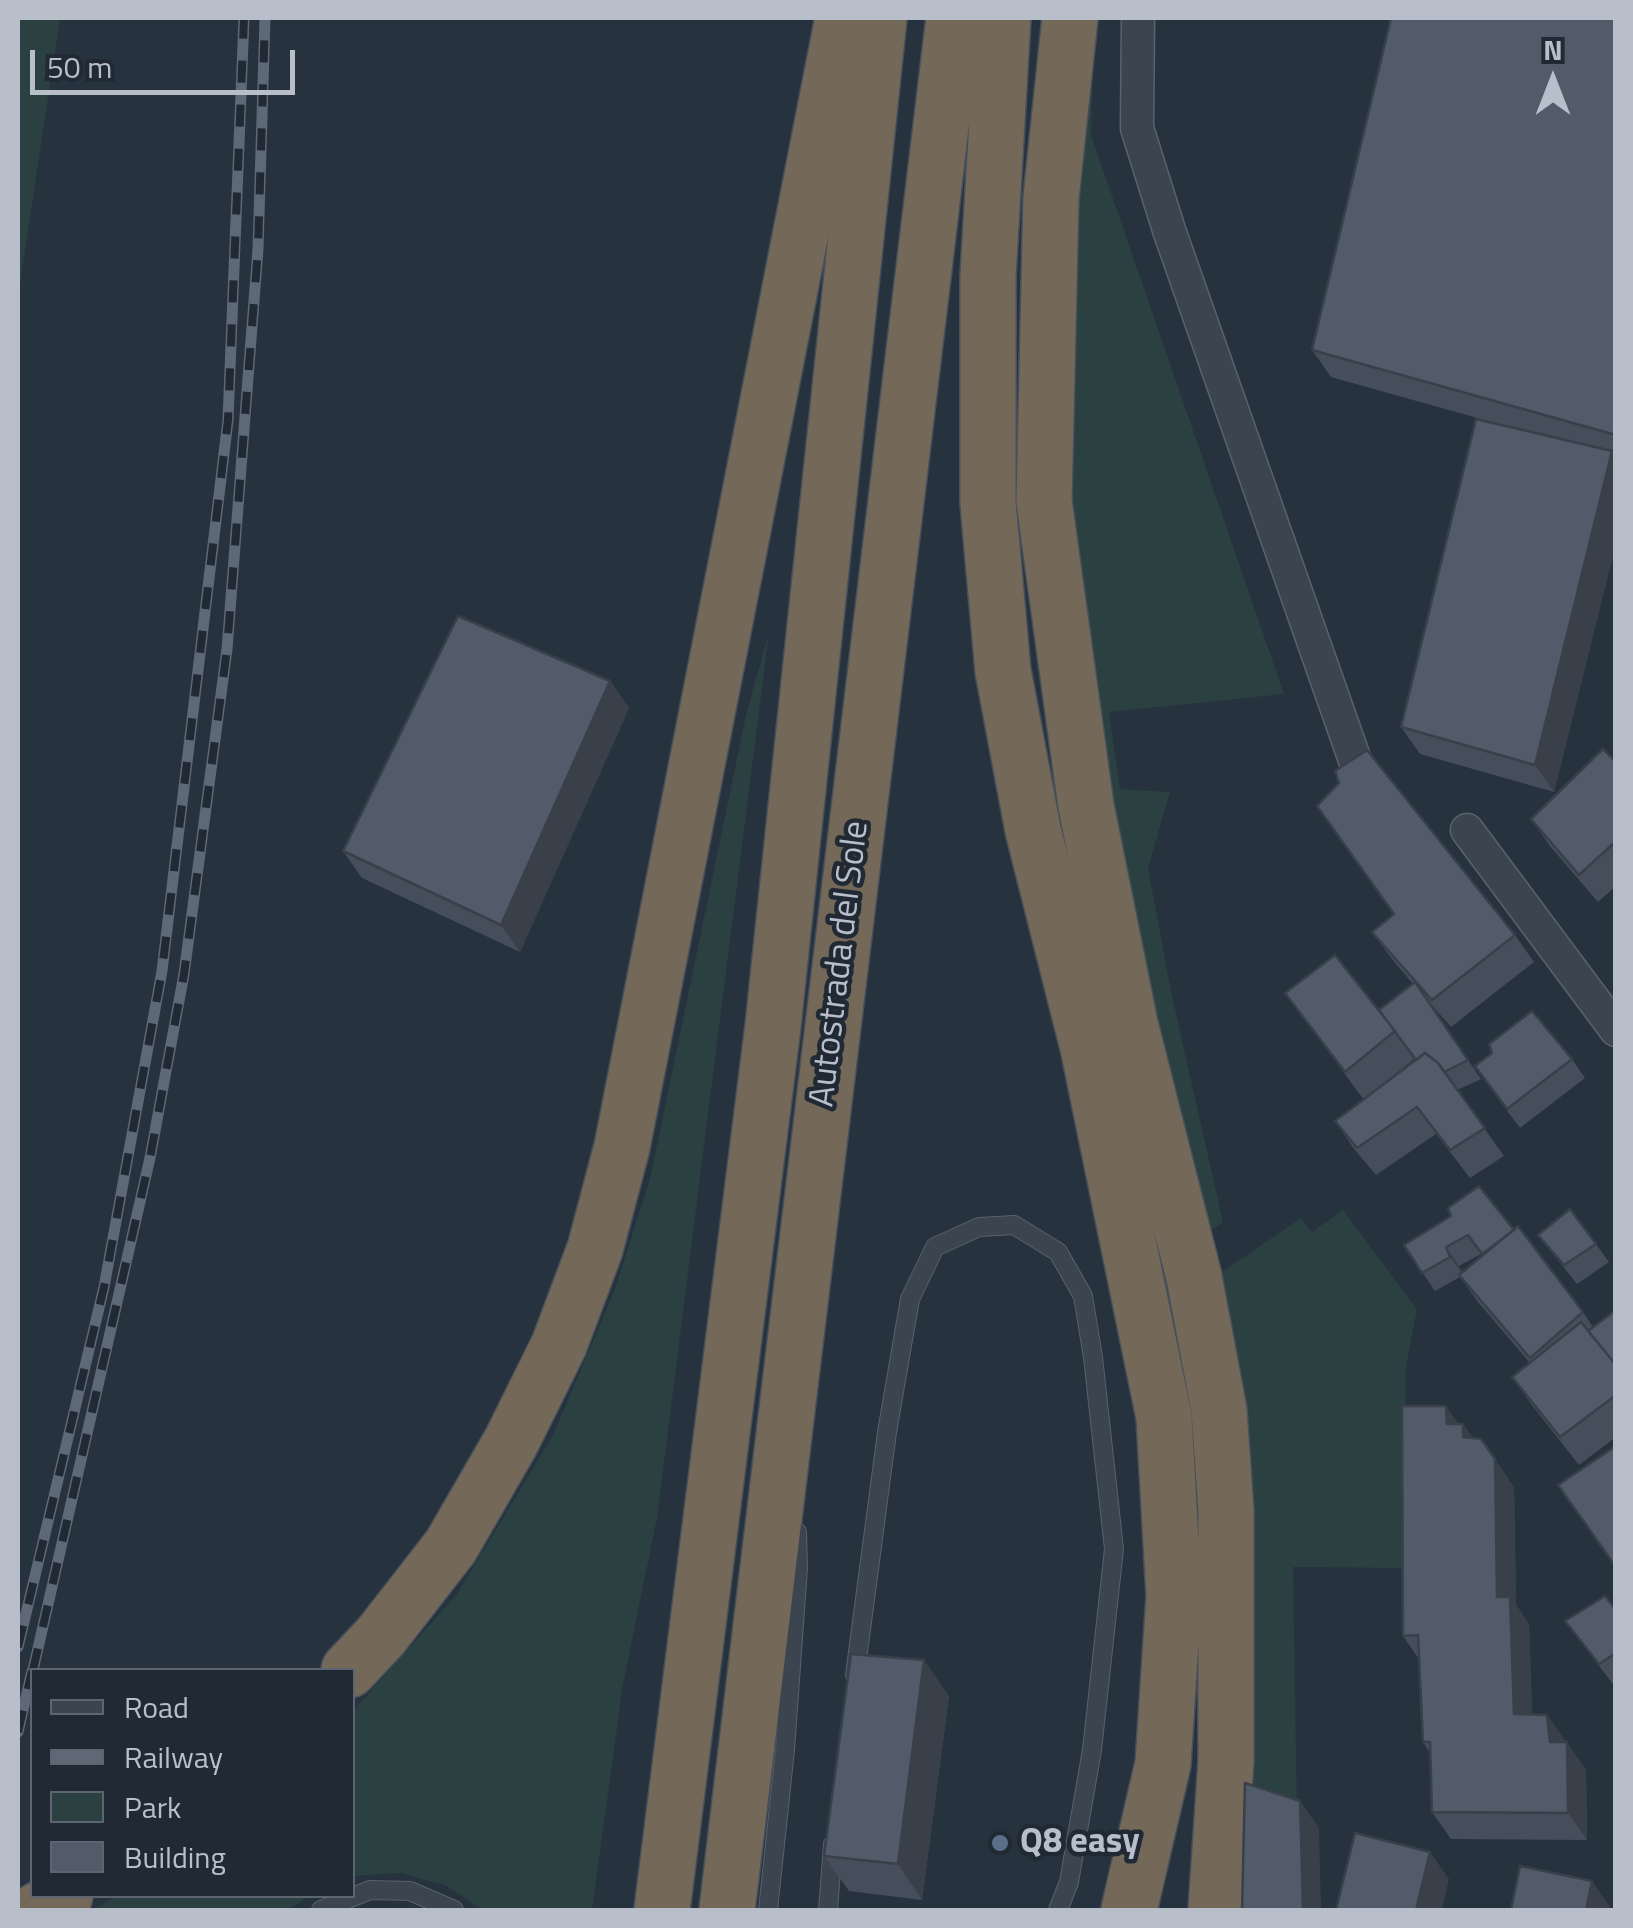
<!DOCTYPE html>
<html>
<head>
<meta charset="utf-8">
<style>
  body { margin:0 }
  #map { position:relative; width:1633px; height:1928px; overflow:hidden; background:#27323f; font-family:"Titillium Web",sans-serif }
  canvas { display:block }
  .frame { position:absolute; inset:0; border:20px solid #b8bfca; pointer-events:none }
  .legend { position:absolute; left:30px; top:1668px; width:325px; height:230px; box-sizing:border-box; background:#202934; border:2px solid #5d6570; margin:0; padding:12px 18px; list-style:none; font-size:30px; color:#b8bfca }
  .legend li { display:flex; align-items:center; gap:20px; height:50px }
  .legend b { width:50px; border:2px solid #5d6570 }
  .north { position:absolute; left:1503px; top:30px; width:100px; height:100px; -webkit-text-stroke:8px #202934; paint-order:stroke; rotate:0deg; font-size:28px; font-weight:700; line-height:40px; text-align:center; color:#b8bfca }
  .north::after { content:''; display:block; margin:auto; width:35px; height:45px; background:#b8bfca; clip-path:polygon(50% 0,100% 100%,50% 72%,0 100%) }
  .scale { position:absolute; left:30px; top:50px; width:265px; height:45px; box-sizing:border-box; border:5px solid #b8bfca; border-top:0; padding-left:12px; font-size:30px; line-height:35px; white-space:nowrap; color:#b8bfca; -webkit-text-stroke:8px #202934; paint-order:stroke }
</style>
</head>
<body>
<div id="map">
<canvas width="1633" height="1928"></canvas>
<div class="frame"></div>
<ul class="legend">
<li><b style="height:12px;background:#3b444f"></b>Road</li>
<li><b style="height:12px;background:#5e6876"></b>Railway</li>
<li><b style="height:28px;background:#2a4041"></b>Park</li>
<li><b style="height:28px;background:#515b6a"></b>Building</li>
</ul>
<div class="north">N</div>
<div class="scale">50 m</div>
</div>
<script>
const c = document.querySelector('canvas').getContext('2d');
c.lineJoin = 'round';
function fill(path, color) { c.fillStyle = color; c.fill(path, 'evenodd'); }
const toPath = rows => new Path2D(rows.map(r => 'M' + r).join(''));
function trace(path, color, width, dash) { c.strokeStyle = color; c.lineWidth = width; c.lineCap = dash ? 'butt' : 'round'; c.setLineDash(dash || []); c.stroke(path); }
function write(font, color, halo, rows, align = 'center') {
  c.font = font + ' "Titillium Web",sans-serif'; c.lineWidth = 9; c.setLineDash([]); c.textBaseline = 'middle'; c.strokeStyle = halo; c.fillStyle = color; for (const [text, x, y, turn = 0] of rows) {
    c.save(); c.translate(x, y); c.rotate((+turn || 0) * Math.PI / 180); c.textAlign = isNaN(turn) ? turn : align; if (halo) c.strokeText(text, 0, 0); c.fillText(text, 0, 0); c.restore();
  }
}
const green = toPath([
  [18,18,60,18,18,297],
  [1094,18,1091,135,1284,694,1109,712,1120,789,1170,792,1148,868,1172,996,1223,1222,1202,1237,1122,930,1066,510,1063,272],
  [769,632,657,1518,623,1684,592,1910,483,1910,445,1885,400,1873,353,1876,353,1711,457,1594,553,1435,615,1289,650,1179,746,715],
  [1343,1210,1417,1309,1406,1366,1403,1568,1293,1567,1297,1813,1259,1910,1213,1278,1301,1218,1312,1232],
  [116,1896,310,1896,287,1910,92,1910]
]);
const lane = toPath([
  [855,1675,887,1432,910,1299,935,1247,979,1227,1014,1225,1058,1252,1083,1296,1093,1357,1114,1549,1092,1750,1069,1882,1058,1910],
  [321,1910,370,1890,410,1891,454,1910],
  [768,1910,785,1750,798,1568,797,1532],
  [828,1910,833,1844]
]);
const street = toPath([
  [1138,18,1137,128,1169,230,1357,766],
  [1467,830,1616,1030]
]);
const highway = toPath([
  [1003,18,988,276,988,503,1003,671,1033,830,1088,1047,1164,1417,1174,1596,1163,1764,1129,1910],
  [1070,18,1051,198,1044,501,1086,806,1130,1024,1194,1277,1219,1410,1226,1511,1226,1761,1216,1910],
  [349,1670,381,1636,451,1546,511,1442,559,1345,595,1249,622,1147,843,18],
  [38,1910,65,1896],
  [662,1910,773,1026,879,18],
  [727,1910,954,18]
]);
const rail = toPath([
  [18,1647,104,1287,162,971,228,420,244,18],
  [33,1670,150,1158,184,974,227,649,258,249,265,18],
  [18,1732,32,1671]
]);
const wall = toPath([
  [1616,18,1616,543,1554,792,1420,754,1401,727,1513,428,1331,377,1312,350],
  [610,681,629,708,520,952,362,878,343,851],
  [1616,762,1616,886,1598,902,1550,846,1531,819],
  [1372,932,1515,935,1534,962,1451,1027,1428,1001,1481,1079,1457,1090,1504,1156,1470,1178,1436,1134,1376,1175,1354,1149,1335,1121,1415,1060,1414,1059,1364,1100,1285,993,1379,1010,1413,984,1392,959],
  [1572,1059,1585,1078,1520,1128,1488,1085],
  [1451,1216,1583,1312,1593,1327,1616,1310,1616,1437,1579,1465,1531,1404,1512,1377,1530,1363,1478,1302,1460,1277,1435,1291,1404,1245],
  [1481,1254,1482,1256,1462,1272,1459,1266],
  [1538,1235,1596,1244,1609,1262,1577,1284],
  [1459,1424,1463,1424,1473,1438,1514,1487,1516,1605,1529,1624,1532,1715,1547,1715,1586,1770,1587,1840,1451,1839,1432,1812,1430,1753,1423,1742,1419,1659,1403,1636],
  [1616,1610,1616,1680,1612,1683,1565,1621],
  [949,1696,922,1900,849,1891,824,1856]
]);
const shadedWall = toPath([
  [1612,451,1616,456,1616,543,1554,792,1535,765],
  [610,681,629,708,520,952,501,925],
  [1446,1247,1459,1266,1463,1275,1450,1257],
  [1446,1406,1463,1430,1463,1424,1482,1451,1447,1424],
  [1495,1459,1514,1487,1516,1605,1529,1624,1533,1741,1514,1714,1497,1597],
  [924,1660,949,1696,922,1900,898,1864],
  [1547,1715,1586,1770,1587,1840,1568,1813,1550,1742],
  [1300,1801,1319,1828,1321,1910,1303,1910],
  [1430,1852,1449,1879,1442,1910,1416,1910],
  [1592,1881,1611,1908,1611,1910,1586,1910]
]);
const building = toPath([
  [1391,18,1616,18,1616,435,1312,350,1391,18],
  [1476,419,1612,451,1535,765,1401,727,1476,419],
  [458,616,610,681,501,925,343,851,458,616],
  [1603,749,1616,762,1616,841,1579,875,1531,819,1603,749],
  [1367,750,1515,935,1432,1000,1372,932,1394,914,1317,806,1339,783,1335,771,1367,750],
  [1335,955,1395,1031,1345,1072,1285,993,1335,955],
  [1415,982,1468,1060,1444,1072,1438,1063,1425,1053,1416,1060,1379,1010,1415,982],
  [1532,1011,1572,1059,1507,1109,1475,1066,1492,1053,1489,1044,1532,1011],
  [1425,1053,1438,1063,1485,1128,1450,1150,1417,1107,1357,1148,1335,1121,1425,1053],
  [1479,1186,1514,1230,1482,1254,1468,1235,1446,1247,1450,1257,1422,1273,1404,1245,1451,1216,1448,1208,1479,1186],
  [1570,1209,1596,1244,1564,1265,1538,1235,1570,1209],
  [1518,1226,1583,1312,1530,1358,1459,1275,1518,1226],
  [1616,1310,1616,1365,1588,1331,1616,1310],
  [1581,1322,1616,1365,1616,1395,1560,1437,1512,1377,1581,1322],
  [1402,1406,1446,1406,1447,1424,1463,1424,1463,1437,1481,1439,1495,1459,1497,1597,1510,1597,1514,1714,1547,1715,1550,1742,1567,1742,1568,1813,1432,1812,1430,1742,1423,1742,1418,1635,1403,1636,1402,1406],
  [1616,1446,1616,1567,1558,1485,1616,1446],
  [1605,1596,1616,1610,1616,1653,1599,1664,1565,1621,1605,1596],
  [851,1654,924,1660,898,1864,824,1856,851,1654],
  [1245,1783,1300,1801,1303,1910,1242,1910,1245,1783],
  [1355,1833,1430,1852,1416,1910,1336,1910,1355,1833],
  [1520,1866,1592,1881,1586,1910,1511,1910,1520,1866]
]);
const markers = [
  [1000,1843,10,"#5c6f8a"]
];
const streetNames = [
  ["Autostrada del Sole",841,964,-83]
];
const poiNames = [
  ["Q8 easy",1020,1843]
];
fill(green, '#2a4041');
trace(lane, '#59626d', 20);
trace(street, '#59626d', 35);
trace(highway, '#464f5a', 58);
trace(lane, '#3b444f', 18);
trace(street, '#3b444f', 32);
trace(highway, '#746959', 55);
trace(rail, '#5e6876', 11);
trace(rail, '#202934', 8, [22]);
fill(wall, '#464e5b');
fill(shadedWall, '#39404a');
fill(building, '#515b6a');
trace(building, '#39404a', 2.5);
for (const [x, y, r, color] of markers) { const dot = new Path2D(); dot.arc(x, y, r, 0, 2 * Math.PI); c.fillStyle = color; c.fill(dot); trace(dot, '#202934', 4); }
write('35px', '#b8bfca', '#202934', streetNames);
write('bold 35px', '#b8bfca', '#202934', poiNames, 'left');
</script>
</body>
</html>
